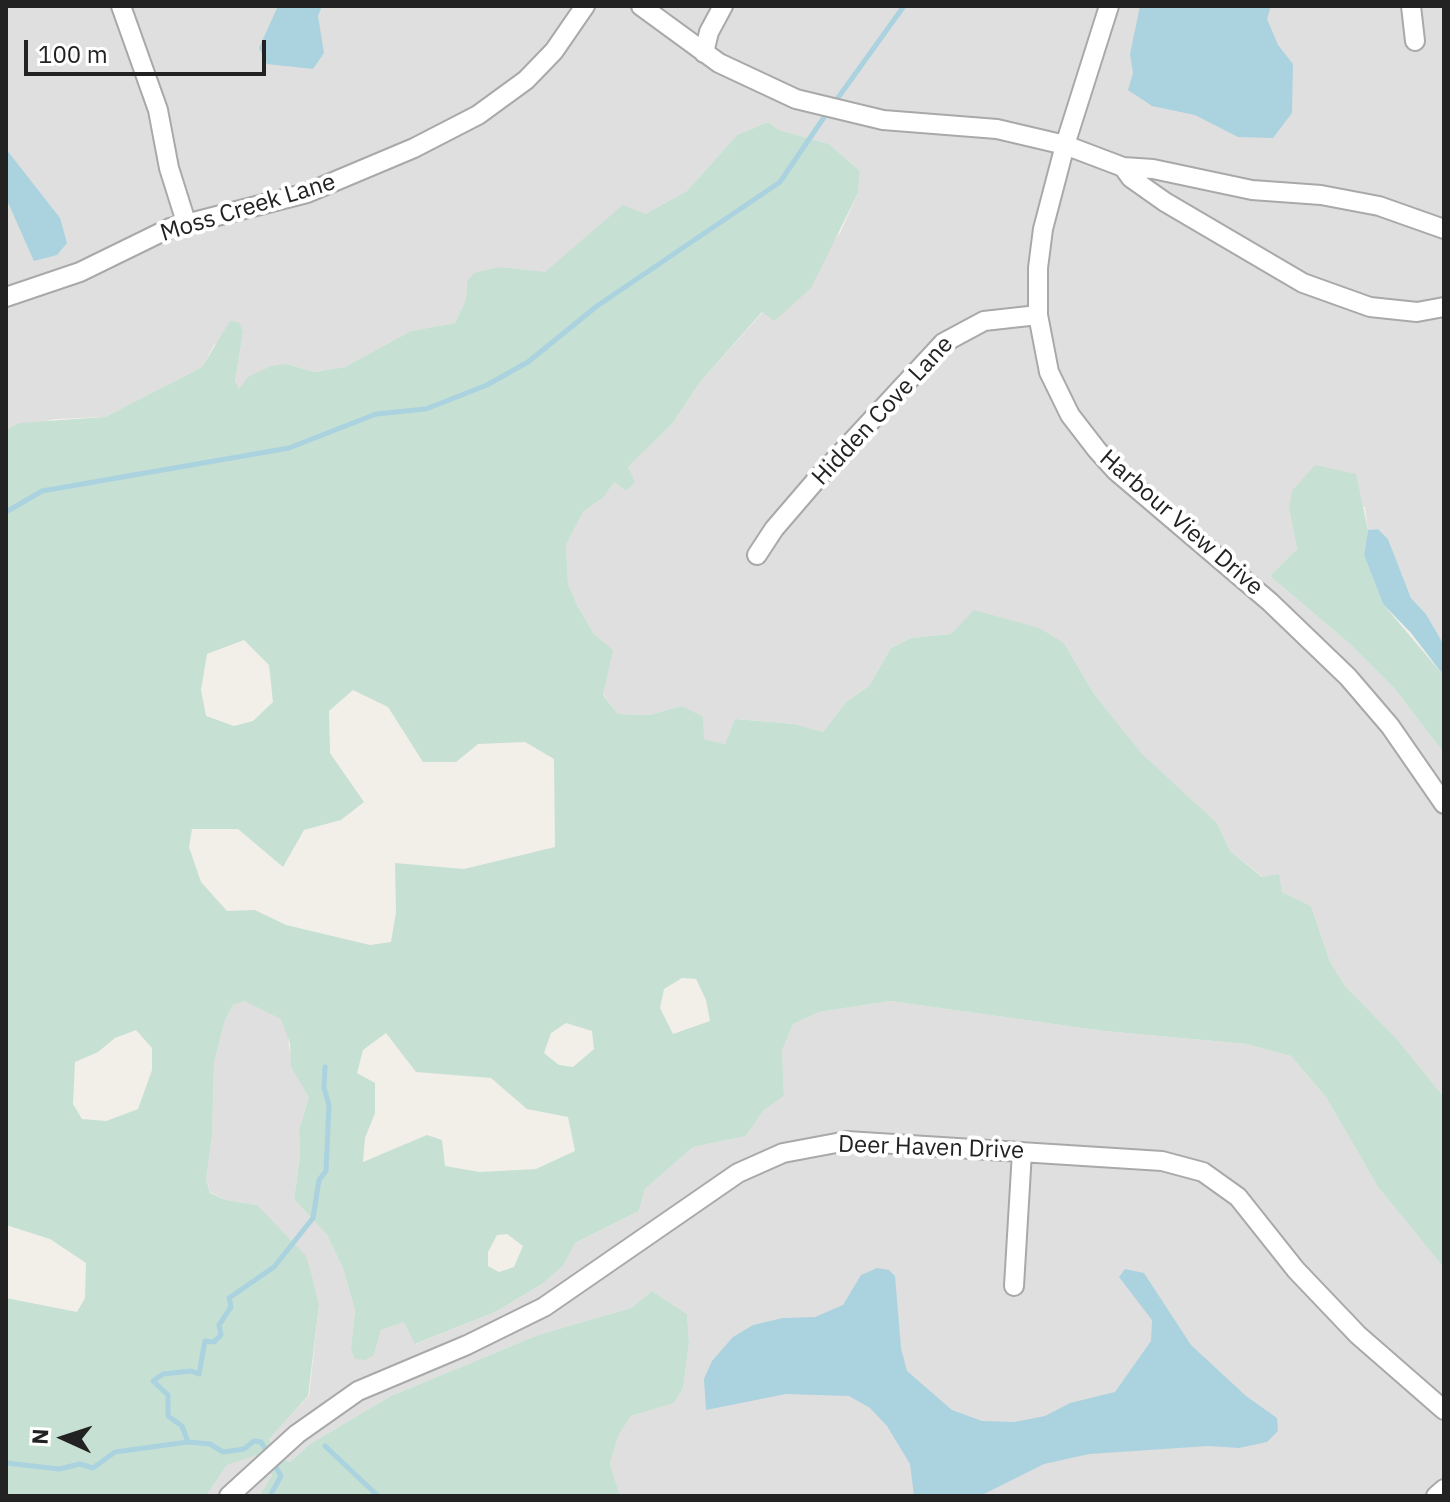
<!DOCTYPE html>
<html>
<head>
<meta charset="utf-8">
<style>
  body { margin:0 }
  #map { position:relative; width:1450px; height:1502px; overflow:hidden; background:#f2efe9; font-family:"IBM Plex Sans",sans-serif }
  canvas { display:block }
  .frame { position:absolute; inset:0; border:8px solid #222; pointer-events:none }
  .north { position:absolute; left:24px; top:1398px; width:80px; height:80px; -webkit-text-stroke:6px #fff; paint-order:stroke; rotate:273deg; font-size:22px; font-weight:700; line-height:32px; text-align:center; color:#222 }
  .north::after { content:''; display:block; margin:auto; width:28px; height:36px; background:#222; clip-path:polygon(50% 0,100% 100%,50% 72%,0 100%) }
  .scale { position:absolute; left:24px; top:40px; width:242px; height:36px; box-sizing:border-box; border:4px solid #222; border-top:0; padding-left:10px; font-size:24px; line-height:28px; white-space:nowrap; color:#222; -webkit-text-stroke:6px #fff; paint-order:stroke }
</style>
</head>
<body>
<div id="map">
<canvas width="1450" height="1502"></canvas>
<div class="frame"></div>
<div class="north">N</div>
<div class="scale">100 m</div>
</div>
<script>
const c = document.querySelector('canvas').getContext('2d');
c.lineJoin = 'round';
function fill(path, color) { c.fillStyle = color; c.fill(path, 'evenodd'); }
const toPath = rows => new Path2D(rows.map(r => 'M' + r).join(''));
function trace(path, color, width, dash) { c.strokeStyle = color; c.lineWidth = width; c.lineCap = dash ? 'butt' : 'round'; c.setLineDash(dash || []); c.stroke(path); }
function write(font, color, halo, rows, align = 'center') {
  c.font = font + ' "IBM Plex Sans",sans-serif'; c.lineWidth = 8; c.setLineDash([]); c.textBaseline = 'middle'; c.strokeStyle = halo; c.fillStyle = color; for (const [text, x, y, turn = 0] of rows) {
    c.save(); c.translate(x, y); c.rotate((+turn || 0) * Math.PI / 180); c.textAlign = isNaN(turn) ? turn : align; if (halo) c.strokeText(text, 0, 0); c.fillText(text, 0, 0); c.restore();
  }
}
const residential = toPath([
  [6,6,1444,6,1444,645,1426,614,1411,598,1388,539,1378,529,1368,530,1365,507,1289,508,1297,549,1270,576,1350,644,1395,689,1444,753,1444,1097,1396,1038,1345,986,1330,962,1311,906,1282,892,1230,851,1217,823,1142,755,1094,694,1064,643,951,634,911,638,891,648,869,686,846,702,823,732,795,724,735,719,725,744,704,739,683,706,649,715,618,714,603,694,612,650,594,634,578,607,568,584,566,545,583,512,604,497,614,482,626,491,634,482,628,467,672,424,700,382,763,312,840,233,858,193,860,171,829,144,779,130,768,122,737,135,687,191,645,214,635,212,581,243,545,273,500,267,467,282,466,299,455,323,411,331,345,367,314,372,287,364,239,390,235,381,243,332,214,345,202,367,105,417,55,419,6,430],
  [244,1001,282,1019,287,1028,290,1053,309,1097,299,1130,300,1157,294,1199,327,1235,343,1268,355,1310,351,1349,374,1355,381,1330,404,1322,416,1344,495,1312,542,1284,563,1266,575,1243,639,1211,645,1189,693,1147,746,1136,763,1111,784,1096,782,1051,793,1024,819,1012,890,1001,1104,1031,1247,1044,1291,1056,1326,1097,1378,1187,1444,1268,1444,1496,620,1496,610,1464,618,1436,631,1416,674,1403,683,1388,689,1343,687,1314,652,1291,631,1308,538,1335,391,1396,310,1444,290,1462,282,1459,269,1438,309,1396,319,1305,313,1280,257,1205,226,1200,210,1192,206,1178,212,1137,214,1063,225,1020,233,1005],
  [257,1454,272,1475,259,1496,206,1496,227,1465]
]);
const wetland = toPath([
  [768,122,779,130,829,144,860,171,858,193,811,288,774,321,762,312,700,382,672,424,628,467,635,482,626,491,614,482,604,497,583,512,566,545,568,584,578,607,594,634,613,650,603,695,618,714,649,715,682,706,703,717,704,739,725,744,735,719,795,724,823,732,846,702,869,686,891,648,911,638,951,634,974,610,1039,628,1064,643,1094,694,1142,754,1217,823,1230,851,1262,877,1279,874,1282,892,1311,906,1330,962,1345,986,1396,1038,1444,1097,1444,1268,1378,1187,1326,1097,1291,1056,1247,1044,1104,1031,890,1001,819,1012,793,1024,782,1051,784,1096,763,1111,746,1136,693,1147,645,1189,639,1211,575,1243,563,1266,542,1284,495,1312,415,1344,404,1322,381,1330,374,1355,365,1360,355,1359,351,1349,355,1310,343,1268,327,1235,294,1199,300,1157,299,1130,309,1097,291,1067,290,1043,281,1019,244,1001,233,1005,225,1020,214,1063,212,1137,206,1179,210,1193,226,1200,257,1205,306,1256,313,1280,319,1305,308,1396,269,1439,282,1459,290,1462,310,1444,391,1396,538,1335,631,1308,652,1291,687,1314,689,1343,683,1388,674,1403,631,1416,618,1436,610,1464,620,1496,259,1496,272,1475,257,1455,227,1465,206,1496,6,1496,6,1298,77,1312,85,1298,86,1263,50,1239,6,1225,6,430,19,423,105,417,202,367,230,321,239,322,243,332,235,381,239,389,248,377,271,366,287,364,314,372,345,367,411,331,455,323,466,299,467,282,474,273,500,267,545,272,623,205,645,214,687,191,737,135],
  [244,640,269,665,273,702,253,721,234,726,206,716,201,690,207,654],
  [353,690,388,707,423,762,456,762,478,744,525,742,554,759,555,847,464,869,395,863,396,912,391,942,370,945,286,925,255,910,227,911,201,882,189,847,192,829,238,829,283,867,304,830,341,820,364,802,330,753,329,711],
  [682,978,696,979,706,1000,710,1021,673,1034,660,1008,664,989],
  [566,1023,592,1031,594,1049,573,1067,559,1065,544,1053,551,1033],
  [136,1030,152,1048,152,1070,138,1109,106,1121,82,1119,73,1104,75,1062,98,1052,115,1038],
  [386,1033,416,1072,491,1078,527,1109,568,1117,575,1151,536,1169,480,1172,445,1166,442,1140,427,1135,363,1162,365,1138,375,1113,375,1083,357,1073,363,1050],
  [507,1234,523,1246,514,1267,499,1272,488,1266,488,1252,497,1235],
  [1315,465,1356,474,1368,530,1364,555,1383,604,1444,676,1444,753,1395,689,1350,644,1270,576,1297,549,1289,508,1292,491]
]);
const water = toPath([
  [278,6,322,6,318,16,324,53,313,69,267,64,259,48],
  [1140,6,1271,6,1267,19,1278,45,1293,64,1292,113,1273,138,1238,137,1195,115,1152,106,1128,90,1133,73,1130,54],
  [6,149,60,218,67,243,57,255,34,261,6,198],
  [1378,529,1388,539,1411,598,1426,614,1444,645,1444,676,1411,633,1383,604,1364,555,1368,530],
  [877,1268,889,1270,895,1276,901,1348,907,1371,952,1410,982,1421,1014,1422,1045,1416,1070,1403,1115,1392,1151,1341,1152,1320,1119,1277,1125,1269,1144,1273,1191,1345,1246,1396,1277,1418,1278,1431,1267,1442,1239,1448,1208,1446,1089,1454,1044,1464,980,1496,914,1496,910,1464,887,1426,870,1408,849,1396,786,1394,706,1410,704,1379,712,1361,733,1337,753,1325,783,1318,815,1317,843,1305,861,1275]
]);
const stream = toPath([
  [835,102,904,6],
  [6,512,42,491,289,448,376,414,426,409,487,385,528,362,597,306,780,182,829,110],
  [188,1442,182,1426,168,1416,168,1395,153,1381,163,1374,191,1371,199,1374,205,1341,214,1342,221,1335,219,1325,231,1307,229,1298,274,1267,313,1218,319,1180,326,1171,329,1105,324,1088,325,1067],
  [325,1446,378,1496],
  [6,1463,59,1469,80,1464,93,1468,115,1452,188,1442,210,1444,223,1452,244,1449,254,1441,261,1442,268,1453],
  [270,1496,281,1476,273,1462]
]);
const minor = toPath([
  [121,6,158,110,169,168,186,222],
  [641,6,719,63,796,99,883,120,997,129,1065,145,1123,167,1131,178,1165,202,1303,283,1370,307,1417,312,1444,307],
  [1109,6,1065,145,1043,229,1038,268,1038,315,1049,372,1070,415,1097,450,1116,471,1270,602,1348,677,1390,726,1444,804],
  [1411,6,1415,41],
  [704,53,709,32,723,6],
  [1123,167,1153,169,1252,190,1321,195,1379,206,1444,229],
  [6,297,80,272,170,228,307,193,414,148,478,115,526,80,554,51,585,6],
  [757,555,774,529,817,479,943,343,984,321,1038,315],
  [1014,1286,1022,1152],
  [229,1496,297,1434,358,1391,467,1345,544,1307,738,1173,783,1153,847,1141,1162,1161,1203,1172,1238,1197,1296,1270,1358,1335,1444,1410],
  [1436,1496,1444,1489]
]);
const streetNames = [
  ["Moss Creek Lane",248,208,-17],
  ["Hidden Cove Lane",883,411,-47],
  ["Harbour View Drive",1181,523,41],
  ["Deer Haven Drive",931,1148,2]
];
fill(residential, '#e0dfdf');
fill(wetland, '#c6e0d4');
fill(water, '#aad3df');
trace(stream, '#aad3df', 5);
trace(minor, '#a9a9a9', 22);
trace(minor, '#fff', 18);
write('24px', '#222', '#fff', streetNames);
</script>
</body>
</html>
